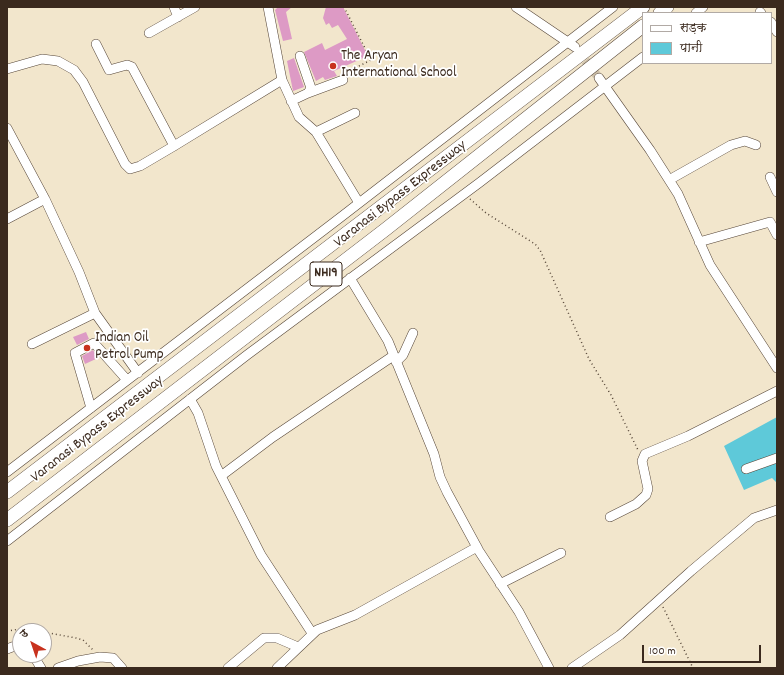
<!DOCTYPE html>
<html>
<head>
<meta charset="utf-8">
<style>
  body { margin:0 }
  #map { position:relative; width:784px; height:675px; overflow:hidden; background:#f2e6cc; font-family:Dekko,"Playpen Sans Deva",sans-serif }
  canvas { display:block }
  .frame { position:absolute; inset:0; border:8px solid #3b2a1e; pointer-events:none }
  .legend { position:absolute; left:642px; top:12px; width:130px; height:52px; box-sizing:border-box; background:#fff; border:1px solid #b1aaa5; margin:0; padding:5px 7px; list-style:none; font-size:12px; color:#3b2a1e }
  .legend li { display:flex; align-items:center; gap:8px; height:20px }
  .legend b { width:20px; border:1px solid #b1aaa5 }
  .north { position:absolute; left:12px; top:623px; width:40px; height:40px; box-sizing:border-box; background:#fff; border:1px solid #b1aaa5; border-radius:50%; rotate:320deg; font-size:11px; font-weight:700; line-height:16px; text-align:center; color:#3b2a1e }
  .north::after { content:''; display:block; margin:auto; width:14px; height:18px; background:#c8321e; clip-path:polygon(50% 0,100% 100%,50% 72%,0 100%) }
  .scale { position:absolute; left:642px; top:645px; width:119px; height:18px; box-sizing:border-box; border:2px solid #3b2a1e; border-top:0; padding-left:5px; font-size:12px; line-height:14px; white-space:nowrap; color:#3b2a1e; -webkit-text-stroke:3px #fff; paint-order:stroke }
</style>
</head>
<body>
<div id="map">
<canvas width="784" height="675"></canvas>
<div class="frame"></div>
<ul class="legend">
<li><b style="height:5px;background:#fff"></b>सड़क</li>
<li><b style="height:11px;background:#5ec9d9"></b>पानी</li>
</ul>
<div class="north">उ</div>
<div class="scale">100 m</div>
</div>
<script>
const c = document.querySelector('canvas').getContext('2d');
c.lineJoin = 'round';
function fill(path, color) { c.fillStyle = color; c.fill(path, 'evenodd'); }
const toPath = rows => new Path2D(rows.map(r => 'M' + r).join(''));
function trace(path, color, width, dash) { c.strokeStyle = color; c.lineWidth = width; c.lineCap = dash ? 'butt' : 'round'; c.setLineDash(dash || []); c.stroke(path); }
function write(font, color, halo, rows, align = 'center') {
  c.font = font + ' Dekko,sans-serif'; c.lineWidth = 3.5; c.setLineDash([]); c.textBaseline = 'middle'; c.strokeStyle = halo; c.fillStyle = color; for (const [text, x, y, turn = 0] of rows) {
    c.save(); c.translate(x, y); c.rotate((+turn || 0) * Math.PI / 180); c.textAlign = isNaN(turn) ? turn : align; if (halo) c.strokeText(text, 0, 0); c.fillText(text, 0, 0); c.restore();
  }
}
const water = toPath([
  [777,417,777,483,772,478,744,490,724,446]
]);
const building = toPath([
  [278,7,292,7,286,12,292,39,283,41,275,10],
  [326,7,343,7,368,56,334,71,337,76,325,80,323,77,316,81,304,52,322,43,325,50,347,39,338,25,332,28,329,23,326,25,323,18],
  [294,58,304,87,293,91,287,61],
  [86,332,89,339,77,345,73,337],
  [93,350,98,358,85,364,82,356]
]);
const minorTunnel = toPath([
  [577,50,599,78]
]);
const path = toPath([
  [344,7,371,60,345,73],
  [470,199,486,213,535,244,540,250,589,359,611,395,638,450],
  [663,607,693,668],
  [7,631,20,629,34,631],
  [44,632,76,638,83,640,93,650]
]);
const minor = toPath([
  [174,7,178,17],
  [268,7,282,80],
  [516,7,575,47],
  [760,12,761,13],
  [696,13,703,7],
  [771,22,777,32],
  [149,33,195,7],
  [96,44,109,70,127,65,132,67,174,146],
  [7,69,42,59,58,61,74,70,83,82,125,164,130,169,140,166,174,146,282,80,299,117,316,132,359,203],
  [599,78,650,150,678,194,710,265,777,368],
  [308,93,343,80],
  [291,101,308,93,311,88,300,56],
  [7,128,45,199,79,272,95,313,138,373],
  [316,132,355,113],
  [770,177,777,192],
  [669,180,731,145,745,141,756,145],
  [7,219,45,199],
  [699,242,770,222,777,235],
  [350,278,388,341,434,454,440,477,447,492,479,551,519,612,549,668],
  [32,344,95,313],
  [396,362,403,355,413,333],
  [190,399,198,413,216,466,261,555,312,633],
  [91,408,75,353,94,343,127,380],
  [746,469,777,458],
  [7,472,341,217,613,7],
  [221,476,273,437,393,356],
  [610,517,636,504,646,495,648,489,642,461,645,454,688,436,777,391],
  [7,541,247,355,479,183,643,57],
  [500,584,561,553],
  [7,649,20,644],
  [33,655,41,668],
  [58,668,78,661,100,657,113,658,122,668],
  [228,668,264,638,277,638,298,647],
  [277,668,317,630,355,615,477,547],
  [572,668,620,635,691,571,754,518,777,510]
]);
const highway = toPath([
  [660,13,667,7],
  [7,492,643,7],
  [7,520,386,229,643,26]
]);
const markers = [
  [333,66,4,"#c8321e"],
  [87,348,4,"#c8321e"]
];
const shields = [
  [326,274,32]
];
const shieldNames = [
  ["NH19",326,274]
];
const poiNames = [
  ["The Aryan",341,57],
  ["International School",341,74],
  ["Indian Oil",95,339],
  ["Petrol Pump",95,356]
];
const streetNames = [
  ["Varanasi Bypass Expressway",401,195,-38],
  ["Varanasi Bypass Expressway",98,430,-38]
];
fill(water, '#5ec9d9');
fill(building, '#dd9ac5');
trace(minorTunnel, '#cdc0a9', 9, [9, 4.5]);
trace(minor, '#564638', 10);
trace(highway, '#564638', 14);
trace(path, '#564638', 1.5, [1, 3]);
trace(minor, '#fff', 9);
trace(highway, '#fff', 13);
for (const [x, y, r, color] of markers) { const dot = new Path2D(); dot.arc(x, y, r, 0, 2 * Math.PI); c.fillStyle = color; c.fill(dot); trace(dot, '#fff', 1.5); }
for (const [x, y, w] of shields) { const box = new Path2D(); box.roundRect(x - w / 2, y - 12, w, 24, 3); c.fillStyle = '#fff'; c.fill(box); trace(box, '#3b2a1e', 1); }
write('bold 14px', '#3b2a1e', null, shieldNames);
write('15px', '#3b2a1e', '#fff', poiNames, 'left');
write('15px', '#3b2a1e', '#fff', streetNames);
</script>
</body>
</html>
